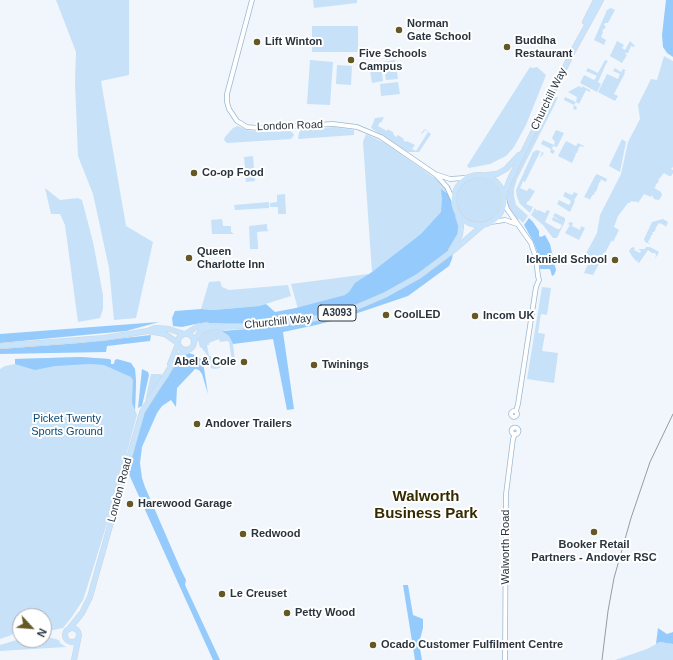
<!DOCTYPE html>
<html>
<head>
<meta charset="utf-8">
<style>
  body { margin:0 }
  #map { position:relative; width:673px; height:660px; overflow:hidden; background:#f0f6fb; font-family:Arial,sans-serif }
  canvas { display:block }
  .north { position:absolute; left:12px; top:608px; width:40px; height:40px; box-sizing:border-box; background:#fff; border:1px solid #aaaeb2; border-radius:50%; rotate:116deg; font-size:11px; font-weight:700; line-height:16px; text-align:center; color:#2a353f }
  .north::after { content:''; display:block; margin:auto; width:14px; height:18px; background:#645824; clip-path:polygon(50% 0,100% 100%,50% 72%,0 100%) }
</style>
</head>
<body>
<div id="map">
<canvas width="673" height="660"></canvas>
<div class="north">N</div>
</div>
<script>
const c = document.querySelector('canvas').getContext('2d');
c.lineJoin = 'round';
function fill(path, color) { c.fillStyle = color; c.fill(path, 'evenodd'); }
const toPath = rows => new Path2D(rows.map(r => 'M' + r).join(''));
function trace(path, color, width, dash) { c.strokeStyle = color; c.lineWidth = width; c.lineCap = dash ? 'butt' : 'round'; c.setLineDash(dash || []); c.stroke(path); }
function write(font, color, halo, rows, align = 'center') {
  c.font = font + ' Arial,sans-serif'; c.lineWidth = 4; c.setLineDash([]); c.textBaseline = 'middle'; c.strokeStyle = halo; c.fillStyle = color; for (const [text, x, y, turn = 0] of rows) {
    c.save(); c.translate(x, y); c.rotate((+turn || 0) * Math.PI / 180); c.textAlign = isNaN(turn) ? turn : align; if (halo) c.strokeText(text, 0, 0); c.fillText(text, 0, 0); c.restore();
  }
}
const green = toPath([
  [56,0,129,0,129,75,101,81,126,226,153,242,136,318,114,320,109,268,93,194,78,156,75,82,76,52],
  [313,0,357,0,357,3,314,8],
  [611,8,615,10,608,23,605,23,604,25,606,27,602,31,603,32,601,37,606,40,604,45,594,40,607,10],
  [312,26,358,26,358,52,312,52],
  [617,41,624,45,622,48,625,50,630,41,635,46,634,47,631,46,628,53,626,53,625,54,627,55,622,63,610,56],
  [664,56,673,61,673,167,671,169,673,170,673,173,671,176,669,176,664,173,659,179,658,183,656,184,655,188,651,186,661,192,662,195,659,200,654,199,652,195,651,197,644,194,638,203,636,201,635,202,631,201,630,203,628,203,618,216,614,227,619,230,613,242,612,240,593,275,584,273,589,262,583,259,597,233,600,215,621,174,628,142,640,119,638,105,651,79,657,80],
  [310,60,333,62,330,105,307,104],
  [395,60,398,79,386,80,383,62],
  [605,60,608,61,606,64,598,82,601,84,597,92,580,83,584,75,594,80,597,76,586,71,588,68,598,73],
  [381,63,383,81,372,83,369,64],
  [337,65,352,66,351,85,336,84],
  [530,67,533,68,537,67,546,75,526,125,514,147,506,156,490,164,469,168,467,166],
  [615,68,621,72,623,69,626,70,624,72,625,73,614,94,618,96,615,101,598,92,607,74,618,79,620,74,613,71],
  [398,82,400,94,381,96,380,84],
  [579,86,582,88,582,86,590,90,590,92,586,90,579,104,576,102,574,105,577,107,576,110,573,109,574,105,564,100,565,97,576,102,577,97,568,92],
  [558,97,554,106,517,179,514,189,514,196,516,205,528,216,523,223,519,219,518,220,509,209,506,202,506,196,507,189,546,110,551,106,554,98],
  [384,117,381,123,380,122,378,126,387,131,388,129,394,133,393,134,396,137,398,135,404,139,403,140,406,142,407,141,415,145,412,149,416,151,428,132,425,130,422,134,421,133,425,129,431,134,419,152,408,152,371,128,375,118],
  [238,126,247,130,259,132,290,131,293,133,294,135,291,139,227,143,224,140,225,137,233,128],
  [334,127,354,130,354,135,298,139,299,133,301,130],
  [556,130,564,133,557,147,553,146,552,149,555,151,553,154,550,152,551,149,541,144,543,140,554,145,555,142,552,138],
  [366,134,385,143,442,183,450,194,455,214,372,272,363,142],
  [622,139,626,142,620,172,609,166],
  [566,141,576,146,578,143,584,146,583,147,581,146,579,147,577,153,575,153,576,154,572,163,558,156],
  [537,150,544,153,541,157,540,157,542,153,540,152,525,182,523,181,520,188,527,191,529,188,535,191,529,201,528,201,526,204,533,207,530,213,520,204,517,197,516,190,533,152],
  [253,156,255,181,246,182,244,157],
  [597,174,607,179,606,182,600,179,601,181,599,183,596,192,595,191,594,195,592,195,592,196,590,199,591,200,584,197,595,176],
  '455 200a23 23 0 1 1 46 0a23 23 0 1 1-46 0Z',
  [45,188,60,200,78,198,82,200,93,242,103,295,103,309,100,318,78,322,65,225,60,214,51,214],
  [565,192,572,195,574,192,578,194,574,200,575,201,570,212,557,204,559,200,569,205,571,202,570,200,563,196],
  [285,194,286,214,278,214,278,207,270,207,270,203,277,202,277,195],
  [269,202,269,208,235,210,234,205],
  [535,208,537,211,538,210,545,213,547,210,550,211,545,222,557,229,560,229,562,225,552,220,553,217,561,221,553,216,555,213,565,218,565,221,557,238,553,238,543,225,531,215],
  [222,219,223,226,231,226,231,232,234,234,212,234,211,220],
  [663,219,668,222,666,227,664,225,659,223,655,229,656,229,654,232,652,232,653,234,652,235,651,235,651,237,648,242,650,244,645,242,644,239,652,222],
  [570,222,573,223,572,226,580,230,581,226,585,228,579,240,565,233,570,225,568,224],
  [267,224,267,229,269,231,257,232,258,245,252,245,258,245,258,249,250,249,249,226],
  [633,247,635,248,634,250,640,253,641,251,638,249,645,249,646,247,650,247,659,252,655,259,656,255,655,253,652,253,648,250,639,263,637,262,638,260,636,261,632,256,629,251,631,248],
  [368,274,369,288,298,309,291,284],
  [220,281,222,287,229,290,288,285,291,296,259,306,214,310,201,309,209,282],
  [542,287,551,288,547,315,541,314,538,333,545,334,542,351,558,353,554,383,527,379],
  [209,330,225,330,223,331,229,336,233,344,235,361,232,361,229,342,227,341,220,342,219,339,209,343,209,345,207,345,209,356,211,356,213,365,221,364,220,368,214,369,211,368,207,355,201,347,200,348,198,340,202,333],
  [81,357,109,359,111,360,111,364,114,364,115,360,124,361,131,363,135,369,136,389,135,410,137,415,115,498,85,594,83,600,71,618,63,628,53,630,44,630,44,616,20,616,20,632,0,639,0,369,5,366,15,364,15,359],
  [151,374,161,374,162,376,161,380,145,401],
  [44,636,59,640,60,643,66,647,0,651,0,645,20,639,20,640,44,640],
  [660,642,673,644,673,660,615,660,647,649]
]);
const forest = toPath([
  [666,0,673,0,673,57,667,53,663,47,662,35],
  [441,189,449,195,459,226,458,237,455,239,452,259,449,266,408,296,343,318,316,325,283,332,294,409,287,410,273,339,233,344,229,336,222,331,247,329,241,324,200,323,182,327,173,326,172,318,175,311,201,309,214,310,259,306,266,304,275,312,296,308,345,295,349,292,355,283,372,272,421,234,441,212,442,199],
  [529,218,533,222,539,231,539,236,541,237,545,235,550,244,556,270,554,275,552,276,550,269,540,269,539,257,534,243,524,225],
  [159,322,126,331,0,343,0,334],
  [151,335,150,341,107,346,106,352,0,354,0,349,80,343],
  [189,353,198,356,203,362,208,394,202,374,199,370,195,369,177,388,176,407,171,400,162,406,157,413,142,447,140,463,142,478,145,487,181,570,186,580,185,585,220,660,213,660,127,470,129,469,142,415,153,398,168,377,177,361,185,355],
  [81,357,109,359,111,360,111,364,114,364,115,360,117,359,131,363,135,369,136,381,135,410,132,403,133,380,131,377,104,365,90,364,55,366,35,370,15,364,15,359],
  [142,369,148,372,149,375,142,406,138,408],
  [403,585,408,585,413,615,423,619,423,628,419,643,422,660,415,660],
  [658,628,667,634,673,632,673,644,660,642,656,644]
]);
const minor = toPath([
  [252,0,227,94,227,102,229,109,237,121,247,127,258,128,333,124,357,127,381,137,435,174,450,179,464,178],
  [435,174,447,187,453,200],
  [504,199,507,209,531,243,536,258,538,276,539,280,536,287,518,404,516,411],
  [491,222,505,220,517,224],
  '511 414a3 3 0 1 1 6 0a3 3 0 1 1-6 0Z',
  '511.5 431a3.5 3.5 0 1 1 7 0a3.5 3.5 0 1 1-7 0Z',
  [505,660,506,494,513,439,515,434]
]);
const major = toPath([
  [585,22,596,0],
  '454 200a25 25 0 1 1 50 0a25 25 0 1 1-50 0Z',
  [487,175,497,174,506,169,519,155],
  [504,195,510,179,573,51,601,0],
  [451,250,460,235,461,226,458,216],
  [148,331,165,334,178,343],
  '178 342a8 8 0 1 1 16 0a8 8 0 1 1-16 0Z',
  [185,334,197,327,206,325,213,327,246,326,296,322,333,315,357,307,385,295,419,276,455,249,483,225],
  [194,341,201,331,212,327],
  [0,346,104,338,148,331,155,328,169,329,184,334],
  [170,364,178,344],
  '65 635a7 7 0 1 1 14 0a7 7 0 1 1-14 0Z',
  [69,629,82,613,90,597,142,412,175,360,186,350],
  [74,660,78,640]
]);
const rail = toPath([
  [602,660,608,611,614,578,631,518,650,462,673,414]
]);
const markers = [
  [399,30,4,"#645824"],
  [257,42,4,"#645824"],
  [507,47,4,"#645824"],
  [351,60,4,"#645824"],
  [194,173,4,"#645824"],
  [189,258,4,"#645824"],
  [615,260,4,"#645824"],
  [386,315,4,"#645824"],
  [475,316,4,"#645824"],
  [244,362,4,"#645824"],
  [314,365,4,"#645824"],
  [197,424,4,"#645824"],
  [130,504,4,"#645824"],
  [594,532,4,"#645824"],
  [243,534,4,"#645824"],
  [222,594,4,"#645824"],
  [287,613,4,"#645824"],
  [373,645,4,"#645824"]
];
const shields = [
  [337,313,38]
];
const shieldNames = [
  ["A3093",337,313]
];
const poiNames = [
  ["Norman",407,24],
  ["Gate School",407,37],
  ["Buddha",515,41],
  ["Restaurant",515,54],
  ["Lift Winton",265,42],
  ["Five Schools",359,54],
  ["Campus",359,67],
  ["Co-op Food",202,173],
  ["Queen",197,252],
  ["Charlotte Inn",197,265],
  ["Icknield School",607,260,"right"],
  ["CoolLED",394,315],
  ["Incom UK",483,316],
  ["Abel & Cole",236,362,"right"],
  ["Twinings",322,365],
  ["Andover Trailers",205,424],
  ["Harewood Garage",138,504],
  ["Redwood",251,534],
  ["Booker Retail",594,545,"center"],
  ["Partners - Andover RSC",594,558,"center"],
  ["Le Creuset",230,594],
  ["Petty Wood",295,613],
  ["Ocado Customer Fulfilment Centre",381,645]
];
const streetNames = [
  ["Churchill Way",549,99,-64],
  ["London Road",290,126,-2],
  ["Churchill Way",278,322,-6],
  ["London Road",120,490,-75],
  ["Walworth Road",506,547,-90]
];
const parkNames = [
  ["Picket Twenty",67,419],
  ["Sports Ground",67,432]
];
const districtNames = [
  ["Walworth",426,497],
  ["Business Park",426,514]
];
fill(green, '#c7e1f8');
fill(forest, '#94cbfc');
trace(minor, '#9cb7d0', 5.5);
trace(major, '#d0d3d5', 6);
trace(minor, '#fff', 4);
trace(major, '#c8e4fd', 5);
trace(rail, '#949ca3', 1);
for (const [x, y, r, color] of markers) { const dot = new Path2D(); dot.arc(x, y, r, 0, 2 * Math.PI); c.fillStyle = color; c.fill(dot); trace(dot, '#fff', 1.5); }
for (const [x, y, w] of shields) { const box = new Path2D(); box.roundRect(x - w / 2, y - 8, w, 16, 3); c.fillStyle = '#fff'; c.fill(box); trace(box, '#2a353f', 1); }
write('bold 10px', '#2a353f', null, shieldNames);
write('bold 11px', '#2a353f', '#fff', poiNames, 'left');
write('11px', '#2a353f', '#fff', streetNames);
write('11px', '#0a4b77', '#fff', parkNames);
write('bold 15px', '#342b00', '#fff', districtNames);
</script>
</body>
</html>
